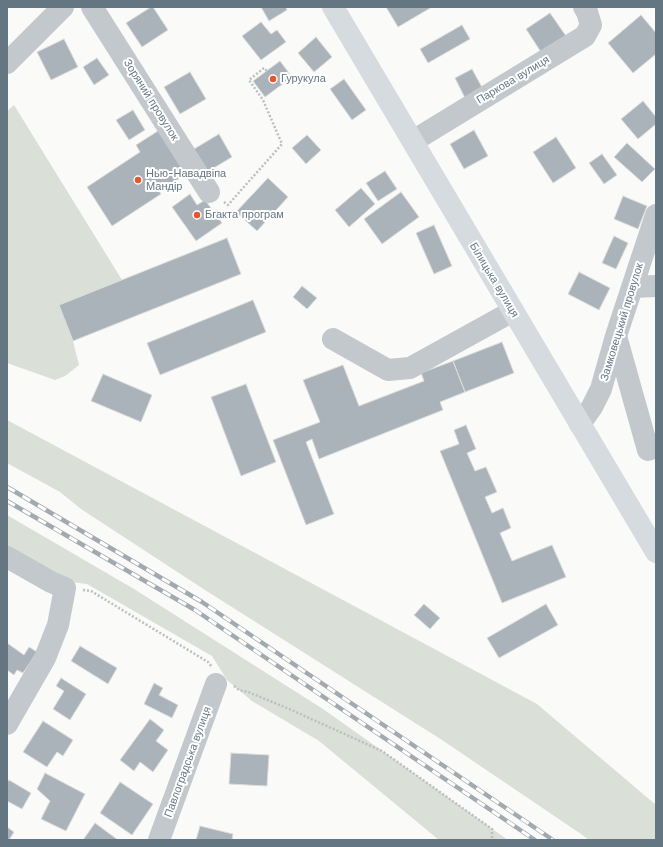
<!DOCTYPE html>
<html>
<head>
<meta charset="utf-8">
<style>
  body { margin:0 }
  #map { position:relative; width:663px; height:847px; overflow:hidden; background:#fafaf8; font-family:"Work Sans",sans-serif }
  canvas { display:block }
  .frame { position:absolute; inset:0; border:8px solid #657683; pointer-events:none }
</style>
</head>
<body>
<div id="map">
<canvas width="663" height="847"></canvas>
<div class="frame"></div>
</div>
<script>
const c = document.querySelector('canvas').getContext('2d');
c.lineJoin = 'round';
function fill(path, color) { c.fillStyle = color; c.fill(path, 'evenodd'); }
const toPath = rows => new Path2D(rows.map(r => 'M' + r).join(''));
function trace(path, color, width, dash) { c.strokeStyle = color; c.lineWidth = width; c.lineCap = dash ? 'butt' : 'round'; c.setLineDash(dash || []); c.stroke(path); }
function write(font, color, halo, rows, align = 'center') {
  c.font = font + ' "Work Sans",sans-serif'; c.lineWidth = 4; c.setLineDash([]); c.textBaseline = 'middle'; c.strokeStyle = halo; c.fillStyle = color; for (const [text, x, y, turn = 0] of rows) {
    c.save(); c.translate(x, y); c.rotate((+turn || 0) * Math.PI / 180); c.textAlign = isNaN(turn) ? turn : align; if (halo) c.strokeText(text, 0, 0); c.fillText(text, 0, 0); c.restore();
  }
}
const green = toPath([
  [14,105,122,280,59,305,73,341,79,365,65,376,55,380,7,363,7,111],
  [7,420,537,704,656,805,656,840,589,840,581,834,442,740,205,590,81,509,60,492,7,463],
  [7,515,134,589,323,709,508,840,439,840,319,741,252,701,227,680,212,656,87,584,64,581,7,549]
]);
const building = toPath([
  [151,7,153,7,168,30,142,47,126,23,151,7],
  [261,7,286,7,287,10,269,21,261,7],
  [386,7,432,7,398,27,386,7],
  [550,13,566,36,541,52,526,29,550,13],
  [641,15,656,33,656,54,633,73,608,43,641,15],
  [261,22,271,34,277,30,286,42,261,60,242,36,261,22],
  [462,25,470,39,428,63,420,49,462,25],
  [316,37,332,57,314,72,298,53,316,37],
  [64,39,78,67,51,80,37,52,64,39],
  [97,58,109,75,94,85,83,67,97,58],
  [280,61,292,77,265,97,253,81,280,61],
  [472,69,484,91,466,100,455,78,472,69],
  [190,72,206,99,180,114,164,87,190,72],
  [344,79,366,110,352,120,330,89,344,79],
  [643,101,656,117,656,124,638,139,621,119,643,101],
  [133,110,145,130,129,140,116,120,133,110],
  [161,129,188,173,159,191,161,194,112,226,87,187,140,152,136,145,161,129],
  [474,130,488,156,464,169,450,144,474,130],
  [219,134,232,157,207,172,194,149,219,134],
  [307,135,321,150,306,164,292,148,307,135],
  [556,137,576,168,553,183,533,152,556,137],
  [627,143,655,169,642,182,614,157,627,143],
  [602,154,617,175,604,184,589,163,602,154],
  [385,171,397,189,378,201,366,183,385,171],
  [268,178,288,197,257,231,236,212,268,178],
  [361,188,375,204,349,227,335,210,361,188],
  [401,192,419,217,382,244,364,219,401,192],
  [190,194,197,205,205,200,222,223,196,241,172,207,190,194],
  [623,196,647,206,638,229,614,219,623,196],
  [434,225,452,266,434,274,416,233,434,225],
  [614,236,628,243,616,269,602,263,614,236],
  [227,238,241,274,73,341,59,305,227,238],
  [579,272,610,288,599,310,568,294,579,272],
  [302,286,317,298,307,309,293,297,302,286],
  [253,300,266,332,160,375,147,343,253,300],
  [502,342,514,373,465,392,453,361,502,342],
  [453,361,465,392,440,402,443,410,319,459,312,439,306,442,334,514,306,525,273,440,320,422,303,380,343,365,359,406,424,381,421,373,453,361],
  [103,374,152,395,141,422,91,401,103,374],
  [246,384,276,462,241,476,211,397,246,384],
  [466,425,476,449,467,453,475,471,486,467,497,492,485,497,492,513,503,508,511,528,500,533,512,561,552,545,566,577,502,603,440,451,459,444,454,430,466,425],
  [424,604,440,618,430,629,414,615,424,604],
  [546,604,558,625,499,658,487,638,546,604],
  [7,643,24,655,29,647,37,652,23,673,17,670,14,675,7,670,7,643],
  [80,646,117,668,108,684,71,661,80,646],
  [61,678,86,694,70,720,53,709,64,691,56,686,61,678],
  [154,683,163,688,159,695,178,705,172,718,144,704,154,683],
  [150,719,164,730,156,741,168,750,153,772,140,762,134,771,120,760,150,719],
  [43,721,73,740,63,756,57,752,47,767,23,752,43,721],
  [231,753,269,755,267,786,229,784,231,753],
  [45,773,85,794,66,831,41,819,50,801,37,789,45,773],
  [9,780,31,793,22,809,7,801,7,783,9,780],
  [120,782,153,804,132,835,100,813,120,782],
  [95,823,118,840,83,840,95,823],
  [200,826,233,834,232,840,196,840,200,826],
  [7,827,14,832,9,840,7,840,7,827]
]);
const path = toPath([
  [224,202,228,205,282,144,263,100,249,80,264,68,267,71],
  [83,590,91,591,208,662,212,667],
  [234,686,239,690,248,692,287,708,382,751,492,829,492,840]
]);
const minor = toPath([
  [92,7,209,192],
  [7,63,63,7],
  [413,141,585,36,591,25,587,12,584,7],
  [632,287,656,286],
  [616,336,648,450,656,447],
  [333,339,388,370,410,368,513,311],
  [580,424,592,407,601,389,616,336,656,215],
  [7,557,51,582,65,588,58,625,45,658,7,724],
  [159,840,216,684]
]);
const major = toPath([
  [333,7,656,552]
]);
const rail = toPath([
  [7,487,202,602,553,840],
  [7,501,195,610,535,840]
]);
const markers = [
  [273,79,4,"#e4572e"],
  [138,180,4,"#e4572e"],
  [197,215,4,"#e4572e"]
];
const poiNames = [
  ["Гурукула",281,79],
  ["Нью-Навадвіпа",146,174],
  ["Мандір",146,187],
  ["Бгакта програм",205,215]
];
const streetNames = [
  ["Паркова вулиця",513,80,-31],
  ["Зоряний провулок",151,100,58],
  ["Білицька вулиця",494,280,59],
  ["Замковецький провулок",622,322,-73],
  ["Павлоградська вулиця",188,762,-70]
];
fill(green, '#dadfd7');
fill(building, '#aab3b9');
trace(building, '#dcdcda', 1);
trace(path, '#bbbfc2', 2.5, [2, 2]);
trace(minor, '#c3c8cc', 22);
trace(major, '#d6dbdf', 22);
trace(rail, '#a2aab0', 4.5);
trace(rail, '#fff', 3, [9]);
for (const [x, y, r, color] of markers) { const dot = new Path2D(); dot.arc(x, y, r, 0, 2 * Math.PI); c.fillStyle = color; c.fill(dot); trace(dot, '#fff', 1.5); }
write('11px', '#657683', '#fff', poiNames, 'left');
write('11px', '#657683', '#fff', streetNames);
</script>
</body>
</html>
